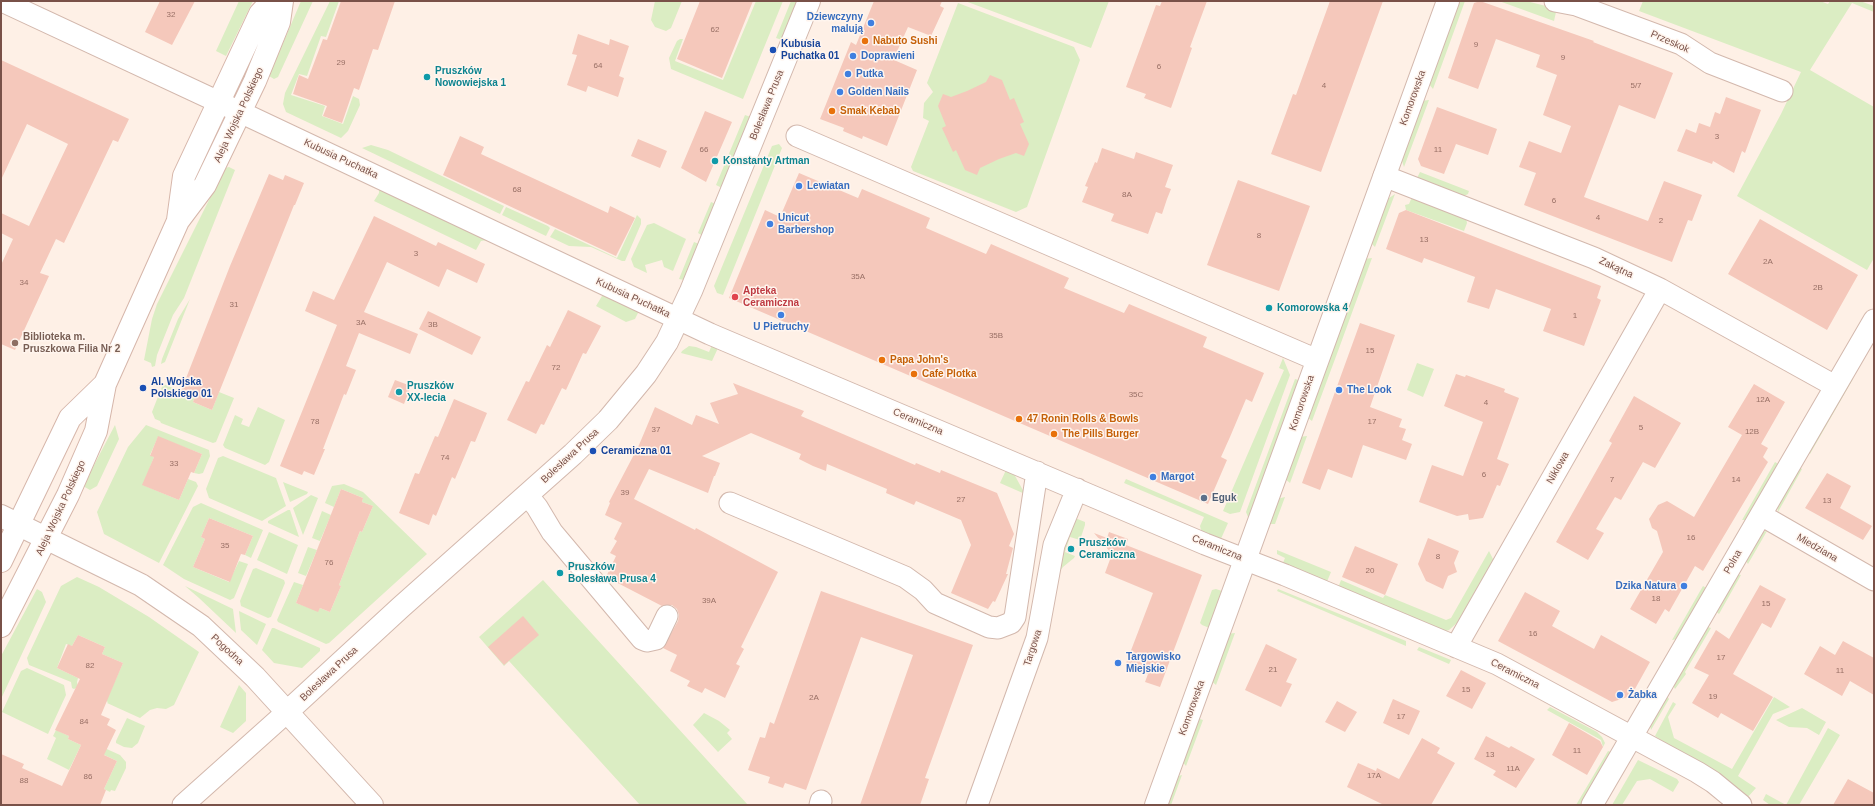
<!DOCTYPE html>
<html>
<head>
<meta charset="utf-8">
<style>
  body { margin:0 }
  #map { position:relative; width:1875px; height:806px; overflow:hidden; background:#fef0e6; font-family:Helvetica,sans-serif }
  canvas { display:block }
  .frame { position:absolute; inset:0; border:2px solid #795148; pointer-events:none }
</style>
</head>
<body>
<div id="map">
<canvas width="1875" height="806"></canvas>
<div class="frame"></div>
</div>
<script>
const c = document.querySelector('canvas').getContext('2d');
c.lineJoin = 'round';
function fill(path, color) { c.fillStyle = color; c.fill(path, 'evenodd'); }
const toPath = rows => new Path2D(rows.map(r => 'M' + r).join(''));
function trace(path, color, width, dash) { c.strokeStyle = color; c.lineWidth = width; c.lineCap = dash ? 'butt' : 'round'; c.setLineDash(dash || []); c.stroke(path); }
function write(font, color, halo, rows, align = 'center') {
  c.font = font + ' Helvetica,sans-serif'; c.lineWidth = 3; c.setLineDash([]); c.textBaseline = 'middle'; c.strokeStyle = halo; c.fillStyle = color; for (const [text, x, y, turn = 0] of rows) {
    c.save(); c.translate(x, y); c.rotate((+turn || 0) * Math.PI / 180); c.textAlign = isNaN(turn) ? turn : align; if (halo) c.strokeText(text, 0, 0); c.fillText(text, 0, 0); c.restore();
  }
}
const green = toPath([
  [239,1,253,1,226,56,216,51],
  [301,1,313,1,278,77,274,79,269,76],
  [330,1,339,1,326,37,321,36,307,76,299,74,291,95,325,106,322,116,343,124,353,96,359,99,360,105,348,131,341,138,286,112,283,104,285,93],
  [655,1,682,1,671,28,666,31,655,27,651,20],
  [756,1,783,1,743,99,671,69,669,58,677,41,680,39,683,39,675,61,723,80],
  [791,1,798,1,782,40,776,38],
  [965,1,1109,1,1091,48],
  [1459,1,1465,1,1433,89,1428,83,1454,16,1456,13,1455,11],
  [1499,1,1526,1,1554,8,1556,12,1554,21],
  [1643,1,1820,1,1828,4,1830,1,1860,1,1874,6,1874,12,1852,3,1810,70,1874,107,1874,258,1867,270,1737,196,1781,114,1801,72,1639,11],
  [958,3,1074,47,1080,60,1027,207,1016,212,913,171,911,167,929,121,923,118,924,103,933,92,927,83],
  [1429,100,1404,167,1402,161,1421,101],
  [745,115,751,117,722,188,716,185],
  [779,144,782,148,723,295,717,293,714,286,772,146],
  [371,145,388,150,504,206,500,214,362,148],
  [229,167,235,170,184,298,173,315,157,355,155,366,152,367,151,363,144,360,152,319,157,304,225,168],
  [1420,172,1469,191,1468,194,1464,196,1417,178],
  [377,187,487,240,481,241,476,250,374,201,379,193,379,189],
  [1395,194,1375,247,1370,242,1386,200],
  [1412,197,1466,218,1467,223,1464,231,1406,210,1405,205,1409,204],
  [711,202,716,204,703,236,698,233],
  [506,207,548,226,550,228,546,236,502,215],
  [637,215,641,219,641,224,625,261,622,261,591,247,569,246,550,237,555,229,617,258],
  [654,223,686,239,673,271,664,267,662,260,645,265,647,273,634,267,631,259,647,225],
  [694,242,699,244,684,280,679,279],
  [1372,258,1338,351,1312,421,1308,418,1364,259],
  [602,296,606,296,639,311,635,319,626,322,596,306],
  [190,299,165,362,161,364,162,359,178,319],
  [712,345,718,348,712,361,681,353,682,351,689,346,696,347,709,352],
  [1283,358,1290,375,1240,512,1230,514,1223,511,1284,370,1279,368],
  [1417,363,1434,369,1423,397,1407,390],
  [1849,377,1853,379,1810,454,1806,452],
  [1295,379,1299,380,1251,518,1248,517,1246,512],
  [163,384,195,397,193,402,212,410,219,392,234,398,216,442,213,443,161,423,160,421,155,419,152,412],
  [258,407,285,420,269,462,265,465,225,448,223,445,235,415,243,419,241,424,249,427],
  [115,425,119,439,97,486,90,490,83,486],
  [146,425,209,450,210,456,203,473,199,474,194,473,202,454,158,437,150,455,154,457,143,485,179,500,188,479,196,482,198,486,159,563,104,534,97,512,128,447],
  [1307,436,1290,483,1284,478,1299,437],
  [223,456,276,478,286,506,262,521,209,498,206,489,218,458],
  [1775,462,1780,465,1748,520,1742,520],
  [1797,466,1802,469,1778,512,1777,504],
  [1006,470,1014,474,1025,494,1000,483],
  [1126,479,1228,523,1220,541,1203,533,1201,530,1200,526,1204,517,1124,483],
  [283,482,308,492,307,494,290,502],
  [344,484,363,492,427,554,329,643,326,644,278,622,277,620,294,582,303,585,296,603,318,611,320,608,330,612,341,586,339,585,360,531,362,532,373,506,362,502,363,498,341,489,334,507,325,503,332,486],
  [311,495,318,498,303,535,293,508],
  [1285,497,1275,524,1267,524,1277,499],
  [201,503,263,530,251,558,245,555,253,536,209,518,201,537,205,539,193,567,229,582,239,561,248,564,234,598,230,600,184,579,163,565,193,507],
  [288,510,290,510,299,537,268,523,268,521],
  [322,511,331,515,320,541,312,538],
  [1075,518,1085,522,1085,525,1080,540,1070,537,1065,552,1075,556,1074,558,1063,567,1057,575,1059,558],
  [1767,531,1748,564,1744,558,1762,532],
  [269,532,298,545,287,574,257,560],
  [308,547,317,550,306,576,298,573],
  [1277,550,1331,572,1326,584,1282,565,1285,558,1277,554],
  [1489,551,1494,561,1458,622,1449,630,1443,632,1338,588,1341,580,1383,598,1385,595,1446,620,1451,618],
  [256,568,284,580,285,583,271,617,268,618,241,606,240,601,253,569],
  [1735,574,1741,575,1719,614,1714,610],
  [77,577,99,587,149,617,199,652,174,705,166,709,157,708,150,710,140,718,107,703,108,702,104,700,110,692,123,663,102,654,105,647,78,635,72,646,66,644,57,668,78,678,77,682,78,687,74,689,72,688,71,682,29,665,27,658,61,586],
  [543,580,748,805,640,805,509,661,504,666,479,637],
  [185,586,233,609,236,633,199,598],
  [1703,586,1708,589,1678,639,1672,640],
  [37,589,42,592,46,602,1,699,1,656],
  [1216,589,1225,592,1212,629,1202,625,1200,623,1212,590],
  [1278,589,1406,641,1406,646,1277,591],
  [239,611,266,624,257,645,241,630],
  [1705,626,1711,628,1685,672,1686,674,1675,689,1672,683],
  [272,628,274,628,320,648,320,651,302,668,274,663,262,650],
  [1235,633,1216,685,1210,680,1226,634],
  [1419,647,1451,660,1449,664,1417,650],
  [27,668,64,685,66,695,48,734,2,712,21,671],
  [239,685,246,693,246,721,233,733,220,727],
  [1667,696,1669,699,1651,730,1650,725],
  [1774,697,1790,707,1773,714,1738,776,1756,788,1747,798,1655,736,1673,702,1676,704,1668,717,1674,738,1732,769],
  [1550,707,1597,732,1602,737,1605,743,1603,747,1601,740,1547,710],
  [1802,708,1826,722,1819,735,1807,728,1789,727,1776,720],
  [704,713,719,721,730,730,727,733,732,739,718,752,693,725],
  [127,718,145,726,138,743,132,748,124,747,116,743,116,741],
  [1200,719,1203,720,1186,766,1181,760,1195,721],
  [1828,728,1840,735,1799,805,1770,805,1763,800,1766,794,1786,805],
  [56,730,69,736,68,739,81,745,69,770,47,759,56,738,53,736],
  [100,746,120,755,126,762,126,768,115,791,111,790,110,792,104,789,117,761,98,752],
  [1608,751,1611,752,1583,805,1576,805],
  [1638,760,1677,779,1679,782,1673,792,1650,779,1637,781,1622,805,1612,805],
  [1182,775,1171,805,1165,805,1175,777]
]);
const building = toPath([
  [160,1,195,1,172,45,145,32],
  [341,1,395,1,378,50,373,49,359,90,354,88,342,123,323,116,327,106,293,94,299,75,308,79,323,39,327,40],
  [700,1,753,1,722,78,677,59],
  [874,1,942,1,940,6,944,8,931,36,908,27,895,56,894,60,917,70,887,146,863,136,862,139,843,131,844,128,820,119,851,42,856,45],
  [1162,1,1207,1,1190,47,1192,48,1171,108,1144,98,1146,94,1126,87,1156,5,1160,6],
  [1330,1,1383,1,1321,172,1271,154,1293,94,1296,95],
  [1480,1,1594,41,1593,42,1673,73,1655,119,1619,105,1584,197,1648,221,1664,181,1702,195,1692,221,1688,220,1672,262,1524,205,1536,173,1519,167,1529,141,1561,153,1571,126,1543,115,1557,75,1536,67,1540,55,1496,39,1478,89,1448,78,1474,3],
  [578,34,609,45,610,39,629,46,619,76,624,78,618,97,588,86,586,92,567,85,577,55,572,54],
  [1,60,129,119,118,142,113,140,64,243,56,239,40,273,49,276,15,350,1,344,1,265,13,239,1,233,1,213,29,226,68,144,27,124,1,180],
  [990,75,1002,80,1010,100,1014,98,1024,122,1020,124,1029,144,1024,156,1016,153,999,159,980,168,977,175,965,170,956,150,953,152,942,128,946,126,938,106,943,94,951,97,967,91,986,82],
  [1726,97,1761,110,1745,153,1742,151,1734,173,1713,161,1712,164,1677,151,1686,129,1696,133,1699,123,1710,127,1715,112,1720,114],
  [1437,107,1497,129,1488,155,1456,144,1444,174,1421,166,1418,159],
  [705,111,732,122,706,182,681,168],
  [460,136,484,147,481,154,608,213,610,206,635,218,616,256,443,175],
  [638,139,667,151,660,168,631,156],
  [1102,148,1134,159,1136,152,1173,165,1165,187,1171,189,1167,199,1162,214,1156,212,1148,234,1111,221,1114,214,1082,202,1088,187,1085,186,1095,162,1097,163],
  [799,173,858,198,862,189,930,218,926,228,986,254,991,244,1069,278,1064,288,1124,313,1129,304,1207,337,1203,347,1264,373,1252,402,1246,399,1230,437,1221,457,1227,460,1208,504,729,298,765,210,780,217],
  [269,174,283,180,285,175,304,183,295,205,294,205,212,410,193,402,195,397,181,391,230,266],
  [1238,180,1310,206,1279,291,1207,265],
  [1406,210,1601,286,1597,298,1601,300,1584,346,1543,331,1551,309,1496,289,1489,309,1467,302,1475,277,1424,258,1422,263,1386,249,1399,213],
  [374,216,436,246,438,242,485,264,477,283,447,269,439,287,387,262,364,312,418,334,410,354,359,333,346,366,356,370,346,395,344,394,323,449,325,449,314,475,304,471,302,475,280,466,337,325,305,311,313,291,334,300],
  [1760,219,1858,275,1827,330,1728,274],
  [568,310,601,326,586,354,583,353,566,390,562,388,544,425,541,424,536,434,507,420,526,381,529,382,547,345,550,347],
  [428,311,481,337,472,355,419,329],
  [1360,323,1395,335,1370,407,1402,419,1399,427,1406,429,1402,440,1412,444,1406,460,1363,445,1352,478,1328,469,1320,490,1302,483],
  [1456,374,1465,377,1466,375,1505,389,1504,392,1519,398,1497,459,1509,464,1500,486,1497,485,1483,518,1469,520,1468,514,1457,516,1419,502,1432,465,1463,476,1483,422,1444,406],
  [395,380,411,386,404,404,388,397],
  [733,383,804,411,801,416,915,465,916,463,940,473,941,470,997,493,1014,534,1009,546,1013,548,1006,574,1008,574,995,602,993,601,988,609,951,593,971,545,961,520,916,501,914,505,886,493,887,489,827,464,826,471,813,466,799,459,801,454,751,433,702,456,720,463,715,476,714,476,708,493,649,469,634,499,695,530,696,528,778,572,741,647,744,649,736,664,740,666,725,698,705,688,702,693,687,686,690,681,670,671,677,655,663,648,678,621,679,615,677,609,672,605,662,606,606,577,616,556,610,553,617,541,614,539,622,523,605,515,610,503,609,502,639,445,655,407,692,425,696,415,719,424,710,403,738,394],
  [1754,384,1785,402,1761,444,1768,448,1763,457,1768,462,1703,571,1695,566,1669,612,1665,609,1656,624,1630,609,1663,552,1657,531,1652,528,1649,519,1658,505,1667,501,1694,517,1742,435,1728,427],
  [1634,396,1681,423,1655,468,1643,462,1621,500,1615,497,1596,529,1604,533,1588,560,1556,542,1612,443,1609,441],
  [454,399,487,413,475,442,471,441,455,479,452,477,436,516,433,514,429,525,399,513,415,473,419,474,435,436,438,437],
  [158,436,202,454,194,473,191,472,179,500,142,485,154,457,150,456],
  [1827,473,1851,486,1840,508,1872,526,1863,540,1805,508],
  [341,489,363,498,362,502,373,506,362,532,360,531,339,585,341,586,330,612,320,608,318,612,296,603],
  [209,518,253,536,245,555,241,554,230,582,193,567,205,539,201,537],
  [1109,532,1128,539,1126,545,1202,575,1160,687,1145,682,1148,674,1125,666,1153,593,1105,573,1112,554,1094,533,1107,538],
  [1428,538,1459,551,1454,563,1457,572,1448,576,1443,589,1426,581,1418,564],
  [1355,546,1398,564,1385,595,1342,577],
  [1760,585,1786,599,1771,628,1762,623,1733,674,1773,697,1753,731,1721,713,1718,718,1692,703,1709,675,1694,668,1716,630,1729,639],
  [821,591,973,645,925,778,929,779,920,805,860,805,913,655,861,637,806,790,785,783,783,788,768,783,770,777,748,770,760,737,765,738,770,722,774,724],
  [1525,592,1560,611,1552,626,1594,649,1601,635,1650,662,1631,696,1612,702,1498,641],
  [523,616,539,635,504,665,488,647],
  [78,635,105,647,102,654,123,663,101,715,110,719,107,725,116,730,104,755,117,761,104,789,106,790,100,805,1,805,1,754,24,764,22,768,62,786,81,745,68,739,69,736,55,730,80,679,57,668,68,644,72,646],
  [1843,641,1874,658,1874,695,1850,681,1842,696,1804,674,1820,646,1835,655],
  [1266,644,1297,659,1286,682,1292,684,1281,707,1245,690],
  [1461,670,1486,683,1472,709,1446,696],
  [1393,699,1420,711,1409,735,1383,723],
  [1337,701,1357,712,1345,732,1325,722],
  [1569,723,1600,741,1603,747,1587,775,1552,755],
  [1486,736,1509,748,1511,746,1535,759,1516,788,1493,775,1496,771,1474,759],
  [1422,738,1440,748,1437,753,1455,763,1431,805,1384,805,1347,787,1358,763,1376,771,1377,768,1399,779],
  [1848,779,1874,793,1874,805,1833,805]
]);
const minor = toPath([
  [2,1,240,112,710,334,1205,544,1285,575,1497,664,1697,772,1713,782,1741,805],
  [1555,1,1576,5,1681,44,1710,63,1782,91],
  [797,136,1317,360],
  [1384,176,1594,258,1660,289,1835,386],
  [527,495,537,507,552,532,642,639,647,641,656,639,667,616],
  [730,503,905,577,923,590,935,603,989,627,998,628,1011,623,1015,617,1037,472],
  [1761,515,1874,580],
  [1456,647,1660,289],
  [183,805,287,712],
  [820,805,821,801],
  [977,805,1037,638,1054,545,1077,489],
  [1592,805,1874,320]
]);
const tertiary = toPath([
  [1,516,141,585,201,626,255,677,372,805],
  [287,712,401,607,573,454,608,420,646,374,667,342,691,291,809,1],
  [1156,805,1448,1]
]);
const secondary = toPath([
  [178,220,184,176,260,14,272,1],
  [1,561,70,418,105,384],
  [1,626,68,495,96,431,105,384,178,221,205,185,255,81,279,22,282,1]
]);
const markers = [
  [871,23,4,"#3f7fe0"],
  [865,41,4,"#e8710a"],
  [773,50,4,"#1a4fb4"],
  [853,56,4,"#3f7fe0"],
  [848,74,4,"#3f7fe0"],
  [427,77,4,"#0f9aa8"],
  [840,92,4,"#3f7fe0"],
  [832,111,4,"#e8710a"],
  [715,161,4,"#0f9aa8"],
  [799,186,4,"#3f7fe0"],
  [770,224,4,"#3f7fe0"],
  [735,297,4,"#e0444e"],
  [1269,308,4,"#0f9aa8"],
  [781,315,4,"#3f7fe0"],
  [15,343,4,"#8d6e63"],
  [882,360,4,"#e8710a"],
  [914,374,4,"#e8710a"],
  [143,388,4,"#1a4fb4"],
  [1339,390,4,"#3f7fe0"],
  [399,392,4,"#0f9aa8"],
  [1019,419,4,"#e8710a"],
  [1054,434,4,"#e8710a"],
  [593,451,4,"#1a4fb4"],
  [1153,477,4,"#3f7fe0"],
  [1204,498,4,"#5c6f8a"],
  [1071,549,4,"#0f9aa8"],
  [560,573,4,"#0f9aa8"],
  [1684,586,4,"#3f7fe0"],
  [1118,663,4,"#3f7fe0"],
  [1620,695,4,"#3f7fe0"]
];
const numberNames = [
  ["32",171,15],
  ["62",715,30],
  ["9",1476,45],
  ["9",1563,58],
  ["29",341,63],
  ["64",598,66],
  ["6",1159,67],
  ["4",1324,86],
  ["5/7",1636,86],
  ["3",1717,137],
  ["66",704,150],
  ["11",1438,150],
  ["68",517,190],
  ["8A",1127,195],
  ["6",1554,201],
  ["4",1598,218],
  ["2",1661,221],
  ["8",1259,236],
  ["13",1424,240],
  ["3",416,254],
  ["2A",1768,262],
  ["35A",858,277],
  ["34",24,283],
  ["2B",1818,288],
  ["31",234,305],
  ["1",1575,316],
  ["3A",361,323],
  ["3B",433,325],
  ["35B",996,336],
  ["15",1370,351],
  ["72",556,368],
  ["35C",1136,395],
  ["12A",1763,400],
  ["4",1486,403],
  ["78",315,422],
  ["17",1372,422],
  ["5",1641,428],
  ["37",656,430],
  ["12B",1752,432],
  ["74",445,458],
  ["33",174,464],
  ["6",1484,475],
  ["7",1612,480],
  ["14",1736,480],
  ["39",625,493],
  ["27",961,500],
  ["13",1827,501],
  ["16",1691,538],
  ["35",225,546],
  ["8",1438,557],
  ["76",329,563],
  ["20",1370,571],
  ["18",1656,599],
  ["39A",709,601],
  ["15",1766,604],
  ["16",1533,634],
  ["17",1721,658],
  ["82",90,666],
  ["21",1273,670],
  ["11",1840,671],
  ["15",1466,690],
  ["19",1713,697],
  ["2A",814,698],
  ["17",1401,717],
  ["84",84,722],
  ["11",1577,751],
  ["13",1490,755],
  ["11A",1513,769],
  ["17A",1374,776],
  ["86",88,777],
  ["88",24,781]
];
const shopNames = [
  ["Dziewczyny",863,17,"right"],
  ["malują",863,29,"right"],
  ["Doprawieni",861,56],
  ["Putka",856,74],
  ["Golden Nails",848,92],
  ["Lewiatan",807,186],
  ["Unicut",778,218],
  ["Barbershop",778,230],
  ["U Pietruchy",781,327,"center"],
  ["The Look",1347,390],
  ["Margot",1161,477],
  ["Dzika Natura",1676,586,"right"],
  ["Targowisko",1126,657],
  ["Miejskie",1126,669],
  ["Żabka",1628,695]
];
const foodNames = [
  ["Nabuto Sushi",873,41],
  ["Smak Kebab",840,111],
  ["Papa John's",890,360],
  ["Cafe Plotka",922,374],
  ["47 Ronin Rolls & Bowls",1027,419],
  ["The Pills Burger",1062,434]
];
const streetNames = [
  ["Przeskok",1670,42,24],
  ["Komorowska",1413,98,-70],
  ["Bolesława Prusa",767,105,-68],
  ["Aleja Wojska Polskiego",239,115,-65],
  ["Kubusia Puchatka",341,159,25],
  ["Zakątna",1616,268,25],
  ["Kubusia Puchatka",633,298,25],
  ["Komorowska",1302,403,-71],
  ["Ceramiczna",918,422,23],
  ["Bolesława Prusa",570,456,-43],
  ["Niklowa",1558,468,-60],
  ["Aleja Wojska Polskiego",61,508,-65],
  ["Ceramiczna",1217,548,22],
  ["Miedziana",1817,548,30],
  ["Polna",1733,562,-60],
  ["Targowa",1033,648,-72],
  ["Pogodna",227,650,43],
  ["Bolesława Prusa",329,674,-43],
  ["Ceramiczna",1515,674,27],
  ["Komorowska",1192,708,-70]
];
const transitNames = [
  ["Kubusia",781,44],
  ["Puchatka 01",781,56],
  ["Al. Wojska",151,382],
  ["Polskiego 01",151,394],
  ["Ceramiczna 01",601,451]
];
const cultureNames = [
  ["Pruszków",435,71],
  ["Nowowiejska 1",435,83],
  ["Konstanty Artman",723,161],
  ["Komorowska 4",1277,308],
  ["Pruszków",407,386],
  ["XX-lecia",407,398],
  ["Pruszków",1079,543],
  ["Ceramiczna",1079,555],
  ["Pruszków",568,567],
  ["Bolesława Prusa 4",568,579]
];
const healthNames = [
  ["Apteka",743,291],
  ["Ceramiczna",743,303]
];
const educationNames = [
  ["Biblioteka m.",23,337],
  ["Pruszkowa Filia Nr 2",23,349]
];
const serviceNames = [
  ["Eguk",1212,498]
];
fill(green, '#dbedc3');
fill(building, '#f5c8bb');
trace(minor, '#d3b8ad', 23);
trace(tertiary, '#d3b8ad', 24);
trace(secondary, '#d6b6aa', 24);
trace(minor, '#fff', 21);
trace(tertiary, '#fff', 22);
trace(secondary, '#fff', 22);
for (const [x, y, r, color] of markers) { const dot = new Path2D(); dot.arc(x, y, r, 0, 2 * Math.PI); c.fillStyle = color; c.fill(dot); trace(dot, '#fff5ee', 1.5); }
write('8px', '#986f65', null, numberNames);
write('bold 10px', '#366cbe', '#fff5ee', shopNames, 'left');
write('bold 10px', '#c56008', '#fff5ee', foodNames, 'left');
write('10px', '#795148', '#fff5ee', streetNames);
write('bold 10px', '#164399', '#fff5ee', transitNames, 'left');
write('bold 10px', '#0d838f', '#fff5ee', cultureNames, 'left');
write('bold 10px', '#be3a42', '#fff5ee', healthNames, 'left');
write('bold 10px', '#785e54', '#fff5ee', educationNames, 'left');
write('bold 10px', '#4e5e75', '#fff5ee', serviceNames, 'left');
</script>
</body>
</html>
